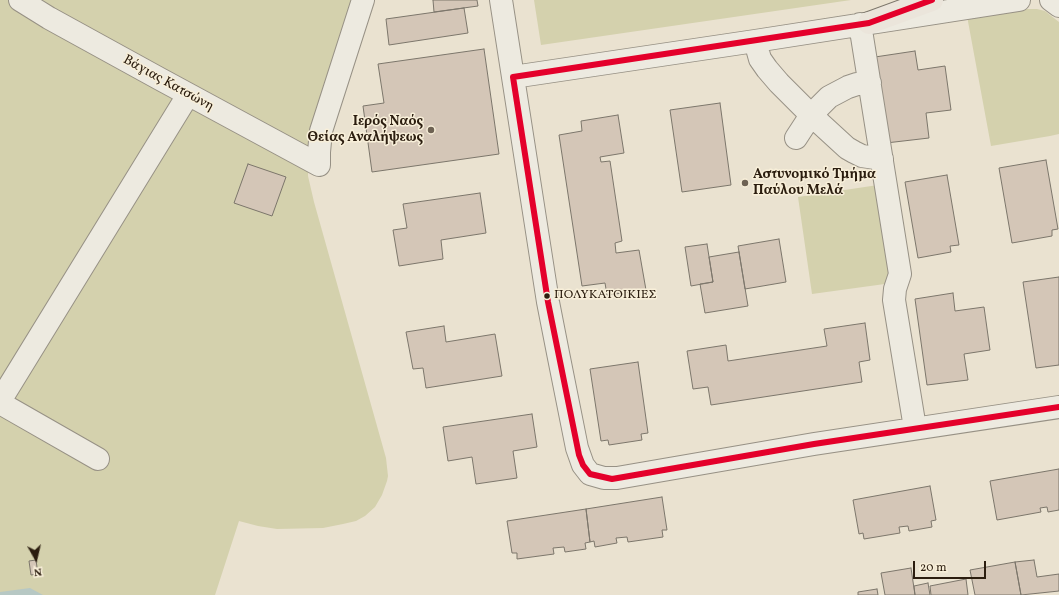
<!DOCTYPE html>
<html>
<head>
<meta charset="utf-8">
<style>
  body { margin:0 }
  #map { position:relative; width:1059px; height:595px; overflow:hidden; background:#eae2d0; font-family:Vollkorn,serif }
  canvas { display:block }
  .north { position:absolute; left:16px; top:539px; width:40px; height:40px; -webkit-text-stroke:3px #f8efd9; paint-order:stroke; rotate:172deg; font-size:11px; font-weight:700; line-height:16px; text-align:center; color:#2b1d0f }
  .north::after { content:''; display:block; margin:auto; width:14px; height:18px; background:#2b1d0f; clip-path:polygon(50% 0,100% 100%,50% 72%,0 100%) }
  .scale { position:absolute; left:913px; top:561px; width:73px; height:18px; box-sizing:border-box; border:2px solid #2b1d0f; border-top:0; padding-left:5px; font-size:12px; line-height:14px; white-space:nowrap; color:#2b1d0f; -webkit-text-stroke:3px #f8efd9; paint-order:stroke }
</style>
</head>
<body>
<div id="map">
<canvas width="1059" height="595"></canvas>
<div class="north">N</div>
<div class="scale">20 m</div>
</div>
<script>
const c = document.querySelector('canvas').getContext('2d');
c.lineJoin = 'round';
function fill(path, color) { c.fillStyle = color; c.fill(path, 'evenodd'); }
const toPath = rows => new Path2D(rows.map(r => 'M' + r).join(''));
function trace(path, color, width, dash) { c.strokeStyle = color; c.lineWidth = width; c.lineCap = dash ? 'butt' : 'round'; c.setLineDash(dash || []); c.stroke(path); }
function write(font, color, halo, rows, align = 'center') {
  c.font = font + ' Vollkorn,serif'; c.lineWidth = 3; c.setLineDash([]); c.textBaseline = 'middle'; c.strokeStyle = halo; c.fillStyle = color; for (const [text, x, y, turn = 0] of rows) {
    c.save(); c.translate(x, y); c.rotate((+turn || 0) * Math.PI / 180); c.textAlign = isNaN(turn) ? turn : align; if (halo) c.strokeText(text, 0, 0); c.fillText(text, 0, 0); c.restore();
  }
}
const green = toPath([
  [0,0,355,0,308,165,308,176,314,202,386,458,388,476,387,481,382,495,375,507,365,516,356,521,343,524,323,528,277,529,258,526,239,521,215,595,0,595],
  [534,0,851,0,541,45],
  [1027,9,1037,9,1045,11,1059,22,1059,134,1050,136,991,146,967,16],
  [878,185,892,283,812,294,798,197]
]);
const water = toPath([
  [30,588,43,595,0,595,0,592]
]);
const building = toPath([
  [433,0,477,0,478,6,434,12,433,0],
  [464,8,468,33,389,45,386,19,464,8],
  [484,49,499,154,372,172,363,106,384,103,378,64,484,49],
  [915,51,918,70,945,66,951,110,926,113,929,138,886,143,875,57,915,51],
  [720,103,731,185,682,192,670,110,720,103],
  [618,115,624,153,600,157,601,162,610,161,622,241,615,243,616,253,639,250,646,290,607,295,605,283,582,286,559,135,582,131,581,121,618,115],
  [1046,160,1058,229,1052,230,1052,236,1012,243,999,168,1046,160],
  [248,164,286,177,272,216,234,203,248,164],
  [947,175,959,245,950,246,951,252,918,258,905,182,947,175],
  [480,193,486,233,441,240,443,259,399,266,393,230,407,228,403,204,480,193],
  [779,239,786,282,745,289,738,246,779,239],
  [707,244,713,282,691,286,685,247,707,244],
  [739,252,748,306,705,313,700,284,713,282,709,257,739,252],
  [1059,277,1059,365,1036,368,1023,282,1059,277],
  [953,293,955,311,984,307,990,350,964,354,968,380,927,385,915,299,953,293],
  [865,323,870,360,859,362,862,382,711,405,708,387,693,389,687,351,726,345,728,361,827,346,824,329,865,323],
  [444,326,446,342,495,334,502,376,426,388,423,368,413,369,406,332,444,326],
  [638,362,648,433,641,434,642,440,609,445,608,440,601,441,590,369,638,362],
  [532,414,537,447,513,451,517,478,476,484,472,457,448,461,443,427,532,414],
  [1059,469,1059,510,1048,512,1047,507,1040,508,1041,512,997,520,990,481,1059,469],
  [930,486,936,520,931,521,932,527,909,531,908,526,899,527,900,533,864,539,863,533,859,534,853,500,930,486],
  [662,497,667,530,662,530,663,537,628,542,627,537,616,538,617,543,595,547,594,541,590,542,586,509,662,497],
  [586,509,590,542,585,543,586,549,565,552,564,547,553,548,554,554,517,559,517,553,512,553,507,521,586,509],
  [36,560,38,574,31,575,29,561,36,560],
  [1034,560,1037,577,1059,574,1059,591,1021,595,1015,562,1034,560],
  [1015,562,1021,595,975,595,970,570,1015,562],
  [911,568,915,595,885,595,881,573,911,568],
  [966,579,968,595,931,595,930,586,966,579],
  [928,583,930,595,915,595,914,586,928,583],
  [877,589,878,595,858,595,858,592,877,589]
]);
const minor = toPath([
  [20,0,49,18,160,79,319,165,319,152,321,131,363,0],
  [501,0,548,302,558,353,577,448,583,465,590,474,604,478,617,478,814,444,1059,407],
  [1051,0,1059,6],
  [860,24,900,274,895,289,894,300,915,428],
  [755,41,760,59,767,69,779,83,811,115,847,148,854,152,862,156,882,159],
  [513,77,755,41,1019,0],
  [796,138,811,115,829,97,848,87,857,84,870,83],
  [0,401,188,95],
  [0,403,98,459]
]);
const major = toPath([
  [869,23,932,0]
]);
const bus1 = toPath([
  [932,0,869,23,513,77,548,302,579,455,583,465,590,474,612,479,814,444,1059,407]
]);
const markers = [
  [431,130,4,"#6e6253"],
  [745,183,4,"#6e6253"],
  [547,296,3.5,"#2b1d0f"]
];
const busNames = [
  ["ΠΟΛΥΚΑΤΟΙΚΙΕΣ",554,296]
];
const streetNames = [
  ["Βάγιας Κατσώνη",168,84,29]
];
const poiNames = [
  ["Ιερός Ναός",423,122],
  ["Θείας Αναλήψεως",423,138],
  ["Αστυνομικό Τμήμα",753,175,"left"],
  ["Παύλου Μελά",753,191,"left"]
];
fill(green, '#d4d1ad');
fill(water, '#b7c8c4');
fill(building, '#d4c6b7');
trace(building, '#7c766b', 1);
trace(minor, '#979185', 24);
trace(major, '#7c766b', 24);
trace(minor, '#edeae0', 22);
trace(major, '#ebe5db', 22);
trace(bus1, '#e4002b', 6);
for (const [x, y, r, color] of markers) { const dot = new Path2D(); dot.arc(x, y, r, 0, 2 * Math.PI); c.fillStyle = color; c.fill(dot); trace(dot, '#f8efd9', 1.5); }
write('13px', '#2b1d0f', '#f8efd9', busNames, 'left');
write('14px', '#2b1d0f', '#f8efd9', streetNames);
write('bold 14px', '#2b1d0f', '#f8efd9', poiNames, 'right');
</script>
</body>
</html>
